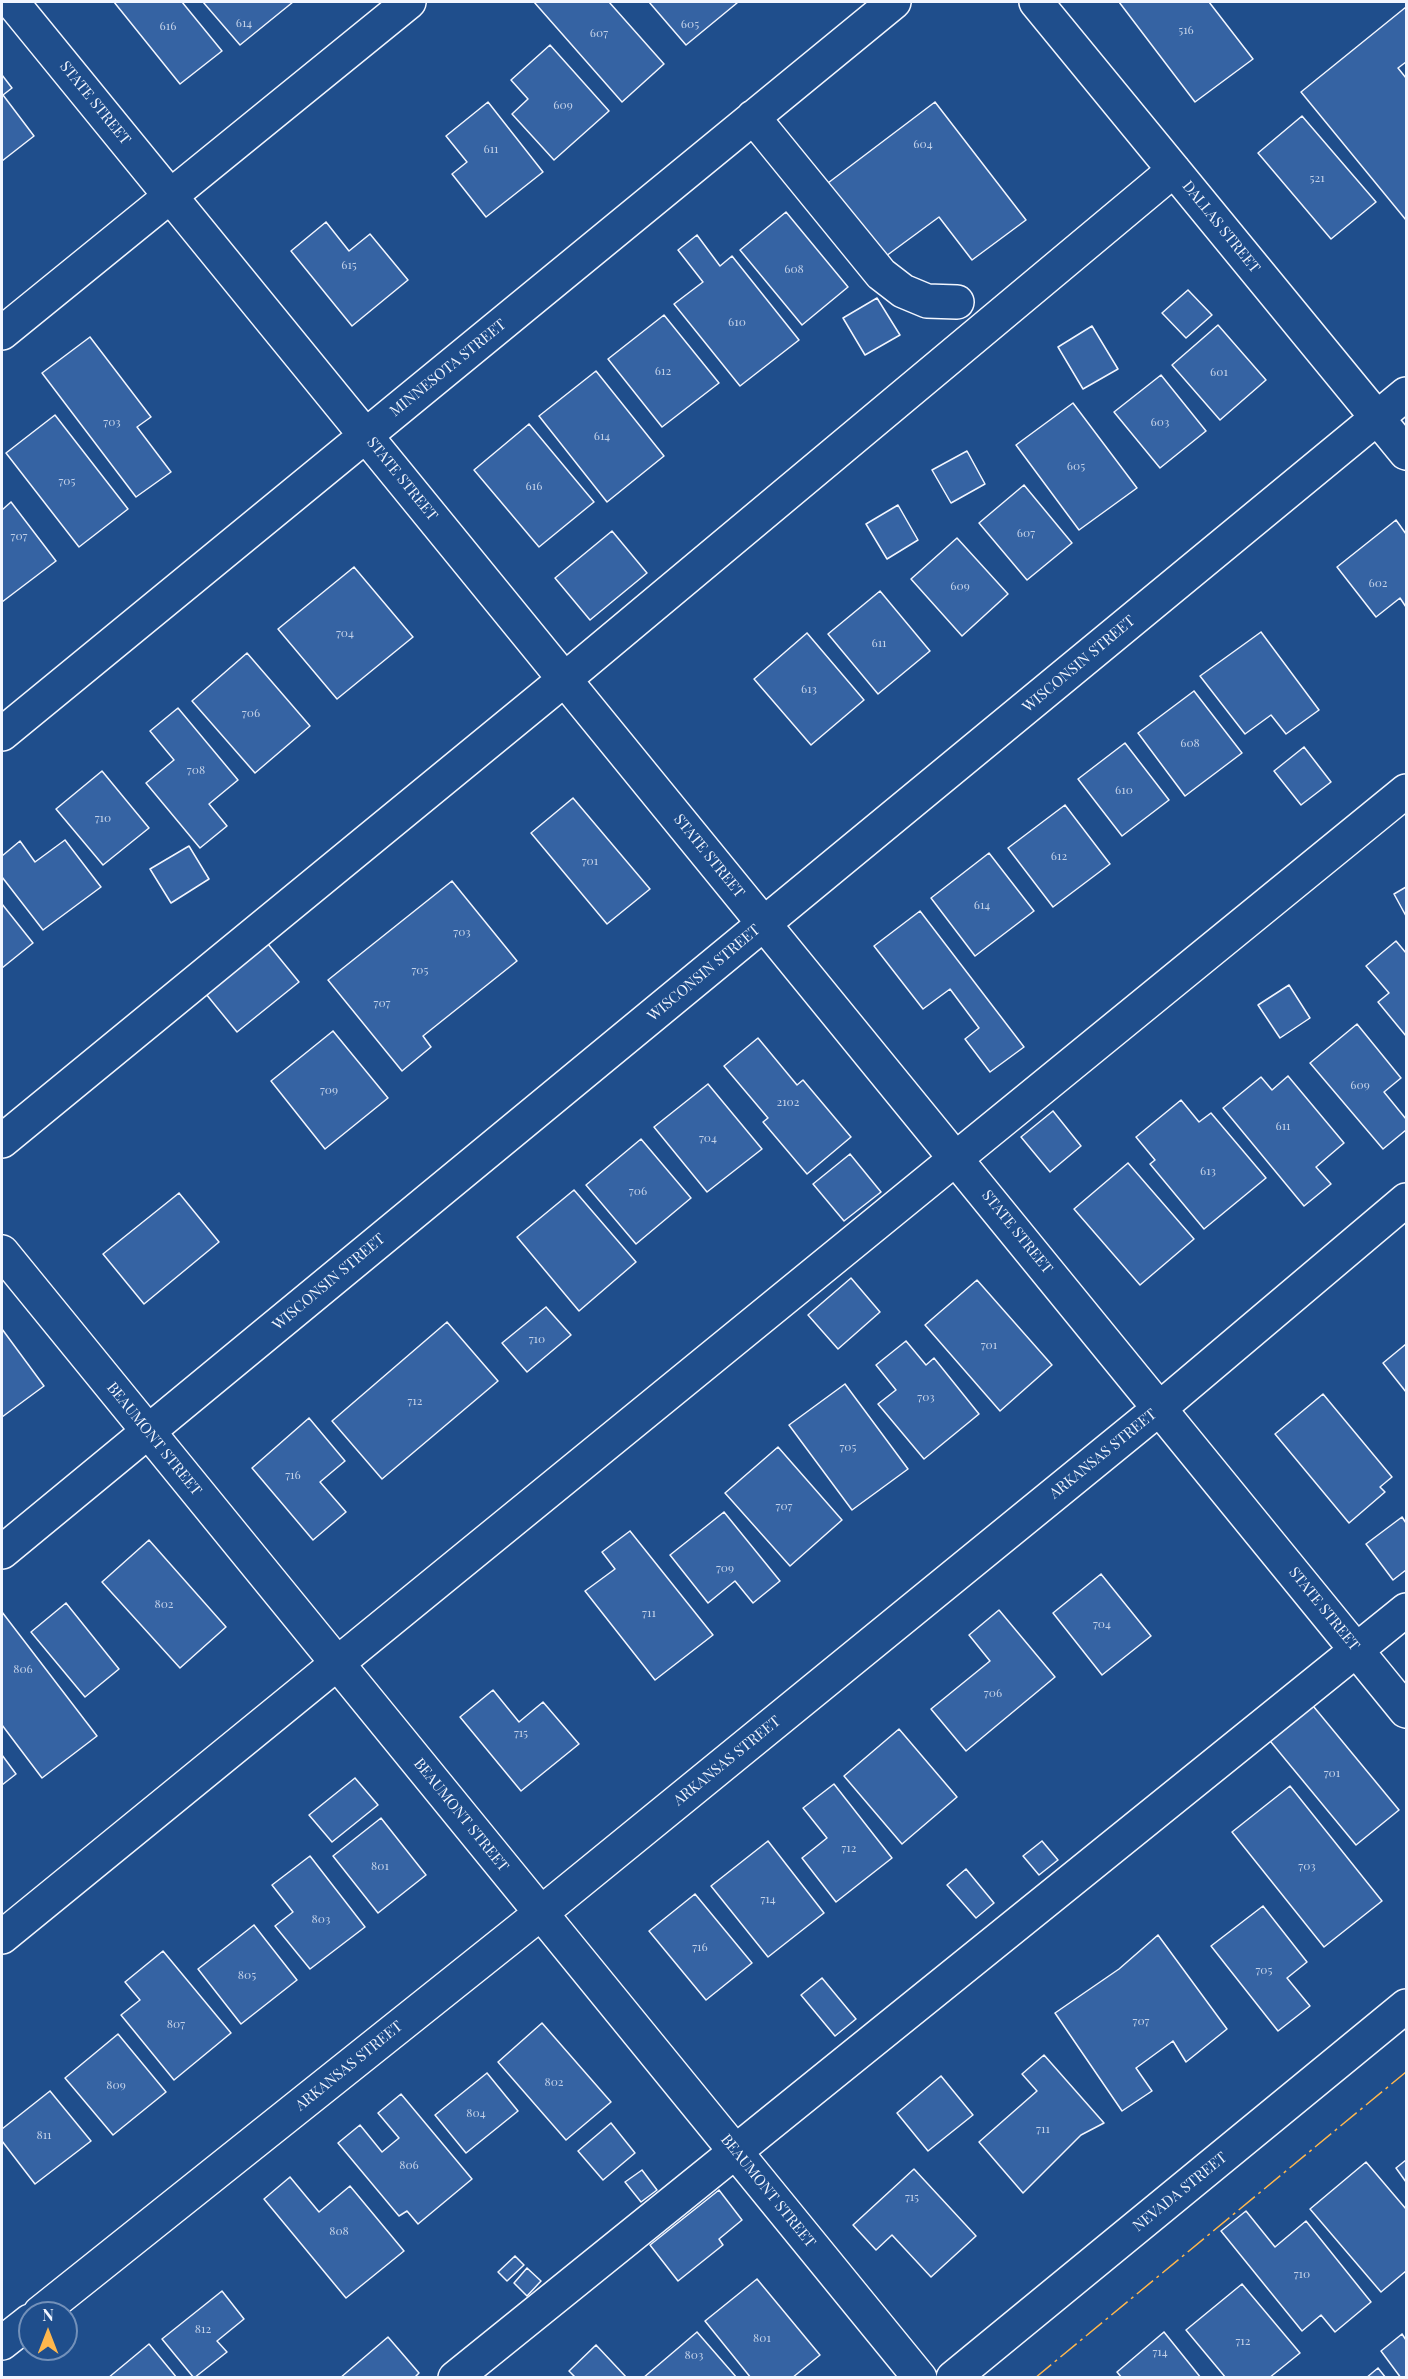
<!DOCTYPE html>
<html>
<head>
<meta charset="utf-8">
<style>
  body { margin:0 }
  #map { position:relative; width:1408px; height:2379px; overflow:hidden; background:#1f4e8c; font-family:"Playfair Display",serif }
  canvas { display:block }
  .frame { position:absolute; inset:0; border:3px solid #f2f6ff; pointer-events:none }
  .north { position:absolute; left:18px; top:2301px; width:60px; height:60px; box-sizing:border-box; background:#1f4e8c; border:2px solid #7391ba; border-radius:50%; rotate:0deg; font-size:16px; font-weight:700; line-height:24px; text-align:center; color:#f2f6ff }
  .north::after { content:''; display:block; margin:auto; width:21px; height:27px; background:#ffb74d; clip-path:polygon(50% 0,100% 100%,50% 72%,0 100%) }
</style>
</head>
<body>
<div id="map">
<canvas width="1408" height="2379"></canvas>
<div class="frame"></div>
<div class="north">N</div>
</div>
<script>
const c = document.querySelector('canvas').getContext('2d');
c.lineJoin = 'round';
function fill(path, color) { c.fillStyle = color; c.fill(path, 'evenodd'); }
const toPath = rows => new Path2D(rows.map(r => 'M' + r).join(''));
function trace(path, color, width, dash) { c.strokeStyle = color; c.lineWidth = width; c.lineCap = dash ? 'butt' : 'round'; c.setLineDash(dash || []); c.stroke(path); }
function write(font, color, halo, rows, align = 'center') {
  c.font = font + ' "Playfair Display",serif'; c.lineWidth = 4.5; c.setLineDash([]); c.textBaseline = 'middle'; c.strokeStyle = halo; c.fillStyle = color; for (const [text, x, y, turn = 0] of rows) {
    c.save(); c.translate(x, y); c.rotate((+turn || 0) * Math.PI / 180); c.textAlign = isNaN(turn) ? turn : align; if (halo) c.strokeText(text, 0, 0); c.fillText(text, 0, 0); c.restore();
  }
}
const building = toPath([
  [114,2,182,2,222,51,180,84,114,2],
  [203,2,293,2,240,45,203,2],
  [534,2,609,2,664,64,622,102,534,2],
  [649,2,735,2,737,3,686,45,649,2],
  [1119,2,1209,2,1253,59,1195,102,1119,2],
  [1406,7,1406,62,1398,68,1406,78,1406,220,1301,92,1406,7],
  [550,45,609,111,554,160,512,114,528,99,511,80,550,45],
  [2,75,12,88,3,95,34,136,2,161,2,75],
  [488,102,543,172,486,217,452,174,467,162,446,136,488,102],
  [935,102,1026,220,972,260,939,217,882,259,824,186,935,102],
  [1302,116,1376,202,1331,239,1258,153,1302,116],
  [786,212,848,287,802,325,740,250,786,212],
  [326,222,349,251,370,234,408,280,352,326,291,251,326,222],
  [697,235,720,266,732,256,799,340,740,386,674,304,703,282,678,250,697,235],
  [1188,290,1212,315,1186,338,1162,313,1188,290],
  [877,298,900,335,865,355,843,318,877,298],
  [664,315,719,383,662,427,608,359,664,315],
  [1218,325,1266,380,1220,420,1172,365,1218,325],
  [1092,326,1118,369,1083,389,1058,347,1092,326],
  [90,337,151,417,137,427,171,472,136,497,42,373,90,337],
  [596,371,664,456,607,502,539,416,596,371],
  [1161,375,1206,431,1160,468,1114,412,1161,375],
  [1073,403,1137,488,1079,530,1016,445,1073,403],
  [55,415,128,509,79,547,6,453,55,415],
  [529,424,594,502,539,547,474,470,529,424],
  [967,451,985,484,951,503,932,470,967,451],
  [1024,485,1072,543,1027,580,979,523,1024,485],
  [11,502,56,561,2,602,2,510,11,502],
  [898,505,918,540,887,559,866,524,898,505],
  [1396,520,1406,534,1406,607,1400,598,1376,617,1337,567,1396,520],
  [612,531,647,573,590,620,555,578,612,531],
  [957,538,1008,594,962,636,911,579,957,538],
  [354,567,413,637,337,699,278,629,354,567],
  [880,591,930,651,878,694,828,634,880,591],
  [1261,632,1319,710,1286,734,1271,715,1245,734,1200,676,1261,632],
  [807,633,864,700,811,745,754,679,807,633],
  [247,653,310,726,255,773,192,701,247,653],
  [1194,691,1242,753,1185,796,1138,733,1194,691],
  [178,708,238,780,209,804,227,826,200,848,146,783,174,760,150,731,178,708],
  [1125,743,1169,800,1122,836,1078,779,1125,743],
  [1304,747,1331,782,1301,805,1274,771,1304,747],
  [102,771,149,828,103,865,56,809,102,771],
  [573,798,650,889,607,924,531,833,573,798],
  [1065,805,1110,864,1053,907,1008,848,1065,805],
  [65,840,101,887,43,930,2,877,2,856,20,841,35,862,65,840],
  [189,846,209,879,171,903,150,869,189,846],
  [989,853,1034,911,975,956,931,898,989,853],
  [452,881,517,961,423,1036,431,1047,402,1071,328,980,452,881],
  [1406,887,1406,916,1394,894,1406,887],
  [2,904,33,943,2,968,2,904],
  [920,911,1024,1047,990,1072,965,1039,979,1028,950,989,923,1009,874,946,920,911],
  [1396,941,1406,953,1406,1036,1378,1002,1389,993,1366,966,1396,941],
  [268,944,299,982,237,1032,206,994,268,944],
  [1289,985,1310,1018,1280,1038,1258,1005,1289,985],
  [1357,1024,1401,1078,1384,1092,1406,1119,1406,1130,1383,1149,1310,1063,1357,1024],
  [333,1031,388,1098,325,1149,271,1081,333,1031],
  [758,1038,797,1085,803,1080,851,1137,807,1174,763,1122,768,1118,724,1066,758,1038],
  [1288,1076,1344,1143,1316,1167,1331,1184,1304,1206,1223,1108,1261,1077,1272,1090,1288,1076],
  [708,1084,762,1149,707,1192,654,1127,708,1084],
  [1181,1100,1199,1122,1211,1113,1266,1178,1204,1229,1150,1164,1155,1160,1136,1137,1181,1100],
  [1053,1111,1081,1146,1050,1172,1021,1137,1053,1111],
  [641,1139,691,1198,636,1244,586,1185,641,1139],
  [850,1154,881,1192,844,1221,813,1184,850,1154],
  [1128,1163,1194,1239,1140,1285,1074,1209,1128,1163],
  [574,1190,636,1262,579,1311,517,1237,574,1190],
  [179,1193,219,1242,144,1304,103,1254,179,1193],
  [851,1278,880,1312,838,1349,808,1315,851,1278],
  [977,1280,1052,1365,1000,1411,925,1325,977,1280],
  [546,1307,571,1335,527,1372,502,1343,546,1307],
  [447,1322,498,1381,382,1479,332,1421,447,1322],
  [2,1329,44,1386,2,1417,2,1329],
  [906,1341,926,1365,934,1358,979,1414,924,1459,878,1404,896,1390,876,1365,906,1341],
  [1406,1344,1406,1392,1383,1363,1406,1344],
  [845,1384,908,1469,852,1510,789,1425,845,1384],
  [1323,1394,1392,1477,1380,1487,1385,1492,1349,1523,1275,1434,1323,1394],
  [309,1418,345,1461,320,1482,346,1512,313,1540,252,1468,309,1418],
  [778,1447,842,1520,790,1566,725,1493,778,1447],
  [724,1512,780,1581,753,1603,735,1581,708,1603,670,1555,724,1512],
  [1402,1517,1406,1523,1406,1570,1393,1580,1366,1544,1402,1517],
  [630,1531,713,1635,655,1680,585,1591,615,1569,602,1552,630,1531],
  [149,1540,226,1627,180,1668,102,1582,149,1540],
  [1101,1574,1151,1636,1102,1675,1053,1613,1101,1574],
  [66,1603,119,1669,85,1697,31,1632,66,1603],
  [999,1610,1055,1677,966,1751,931,1709,990,1661,969,1635,999,1610],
  [2,1612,97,1736,42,1778,2,1725,2,1612],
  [493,1690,519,1722,543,1702,579,1744,521,1791,460,1717,493,1690],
  [1309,1701,1399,1810,1356,1845,1266,1736,1309,1701],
  [899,1729,957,1797,902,1844,844,1776,899,1729],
  [2,1755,16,1774,2,1785,2,1755],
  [355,1778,378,1805,332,1842,309,1815,355,1778],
  [834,1784,892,1858,836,1902,802,1858,827,1838,803,1808,834,1784],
  [1290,1786,1382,1901,1324,1947,1232,1832,1290,1786],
  [381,1818,426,1875,378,1913,333,1856,381,1818],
  [768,1841,824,1913,768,1957,711,1886,768,1841],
  [1042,1841,1058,1860,1039,1875,1023,1856,1042,1841],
  [310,1856,365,1927,310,1969,275,1926,293,1912,272,1885,310,1856],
  [966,1869,994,1903,976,1918,947,1885,966,1869],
  [695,1894,752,1963,706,2000,649,1931,695,1894],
  [1263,1906,1307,1962,1287,1978,1310,2006,1278,2031,1211,1946,1263,1906],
  [254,1925,297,1980,241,2024,198,1969,254,1925],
  [1158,1935,1227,2029,1186,2062,1173,2041,1136,2068,1152,2091,1122,2111,1055,2013,1119,1969,1158,1935],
  [163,1951,231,2033,174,2080,121,2015,140,2000,125,1982,163,1951],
  [822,1978,856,2019,835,2036,801,1995,822,1978],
  [542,2023,611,2102,566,2140,498,2062,542,2023],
  [118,2034,166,2092,113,2135,65,2078,118,2034],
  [1044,2055,1104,2123,1081,2135,1023,2193,979,2142,1037,2091,1022,2074,1044,2055],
  [487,2073,518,2111,466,2153,435,2115,487,2073],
  [941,2076,973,2115,928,2151,897,2113,941,2076],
  [50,2091,91,2141,35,2184,2,2141,2,2129,50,2091],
  [401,2094,472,2179,418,2224,407,2211,399,2216,338,2143,360,2125,382,2152,399,2138,378,2113,401,2094],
  [611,2123,635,2153,603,2180,578,2151,611,2123],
  [1406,2160,1406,2182,1396,2168,1406,2160],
  [1366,2162,1406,2209,1406,2271,1381,2292,1310,2209,1366,2162],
  [914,2169,976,2236,931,2277,892,2235,876,2250,853,2225,914,2169],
  [642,2170,657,2190,641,2202,625,2182,642,2170],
  [290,2177,319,2212,350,2186,404,2251,346,2298,264,2199,290,2177],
  [719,2190,742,2220,719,2239,723,2245,678,2281,650,2245,719,2190],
  [1246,2211,1275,2247,1306,2221,1371,2302,1335,2332,1321,2315,1302,2331,1221,2231,1246,2211],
  [515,2256,524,2265,507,2281,498,2272,515,2256],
  [527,2268,541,2281,527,2296,514,2283,527,2268],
  [757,2279,820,2355,792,2378,751,2378,705,2321,757,2279],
  [1242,2284,1300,2353,1269,2378,1226,2378,1186,2330,1242,2284],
  [222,2291,244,2319,217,2341,227,2352,194,2378,162,2339,222,2291],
  [697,2332,737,2378,643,2378,697,2332],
  [1164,2332,1201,2378,1122,2378,1117,2372,1164,2332],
  [1402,2334,1406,2340,1406,2378,1401,2378,1381,2351,1402,2334],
  [388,2337,419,2373,414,2378,340,2378,388,2337],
  [149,2344,177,2378,108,2378,149,2344],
  [596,2345,627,2378,576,2378,569,2371,596,2345],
  [1378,2368,1386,2378,1366,2378,1378,2368]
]);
const minor = toPath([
  [12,2,1406,1711],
  [1036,2,1406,453],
  [753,117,881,274,903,291,927,301,957,302],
  [2,333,409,2],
  [2,734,894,2],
  [2,1141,565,679,1174,170],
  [2,1252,920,2378],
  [2,1552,1406,394],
  [2,1937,1406,791],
  [40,2313,541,1913,1160,1408,1406,1200],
  [2,2343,30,2321],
  [455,2378,1406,1610],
  [953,2378,1406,2006]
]);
const power = toPath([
  [1035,2378,1406,2072]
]);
const numberNames = [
  ["614",244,23],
  ["605",690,24],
  ["616",168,26],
  ["516",1186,30],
  ["607",599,33],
  ["609",563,105],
  ["604",923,144],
  ["611",491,149],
  ["521",1317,178],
  ["615",349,265],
  ["608",794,269],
  ["610",737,322],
  ["612",663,371],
  ["601",1219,372],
  ["703",112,422],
  ["603",1160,422],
  ["614",602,436],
  ["605",1076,466],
  ["705",67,481],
  ["616",534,486],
  ["607",1026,533],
  ["707",19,536],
  ["602",1378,583],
  ["609",960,586],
  ["704",345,633],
  ["611",879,643],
  ["613",809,689],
  ["706",251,713],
  ["608",1190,743],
  ["708",196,770],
  ["610",1124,790],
  ["710",103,818],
  ["612",1059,856],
  ["701",590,861],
  ["614",982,905],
  ["703",462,932],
  ["705",420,970],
  ["707",382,1003],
  ["609",1360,1085],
  ["709",329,1090],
  ["2102",788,1102],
  ["611",1283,1126],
  ["704",708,1138],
  ["613",1208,1171],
  ["706",638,1191],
  ["710",537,1339],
  ["701",989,1345],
  ["703",926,1397],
  ["712",415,1401],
  ["705",848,1447],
  ["716",293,1475],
  ["707",784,1506],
  ["709",725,1568],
  ["802",164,1604],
  ["711",649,1613],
  ["704",1102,1624],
  ["806",23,1669],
  ["706",993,1693],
  ["715",521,1733],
  ["701",1332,1773],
  ["712",849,1848],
  ["801",380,1866],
  ["703",1307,1866],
  ["714",768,1899],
  ["803",321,1919],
  ["716",700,1947],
  ["705",1264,1970],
  ["805",247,1975],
  ["707",1141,2021],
  ["807",176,2024],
  ["802",554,2082],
  ["809",116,2085],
  ["804",476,2113],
  ["711",1043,2129],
  ["811",44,2135],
  ["806",409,2165],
  ["715",912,2197],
  ["808",339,2231],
  ["710",1302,2274],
  ["812",203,2329],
  ["801",762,2338],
  ["712",1243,2341],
  ["714",1160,2352],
  ["803",694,2355]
];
const streetNames = [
  ["STATE STREET",95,103,51],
  ["DALLAS STREET",1221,227,51],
  ["MINNESOTA STREET",448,368,-39],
  ["STATE STREET",402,479,51],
  ["WISCONSIN STREET",1079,664,-40],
  ["STATE STREET",709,856,51],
  ["WISCONSIN STREET",704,973,-40],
  ["STATE STREET",1017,1232,51],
  ["WISCONSIN STREET",329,1282,-40],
  ["BEAUMONT STREET",154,1439,51],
  ["ARKANSAS STREET",1103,1454,-39],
  ["STATE STREET",1324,1609,51],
  ["ARKANSAS STREET",727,1761,-39],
  ["BEAUMONT STREET",461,1815,51],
  ["ARKANSAS STREET",349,2066,-39],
  ["BEAUMONT STREET",768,2191,51],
  ["NEVADA STREET",1180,2192,-39]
];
fill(building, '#3563a3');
trace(building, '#f2f6ff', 1.5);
trace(minor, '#f2f6ff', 36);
trace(minor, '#1f4e8c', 33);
trace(power, '#ffb74d', 1.5, [21, 4.5, 3, 4.5]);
write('12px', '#c3d1e8', null, numberNames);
write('15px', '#f2f6ff', '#1f4e8c', streetNames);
</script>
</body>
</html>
